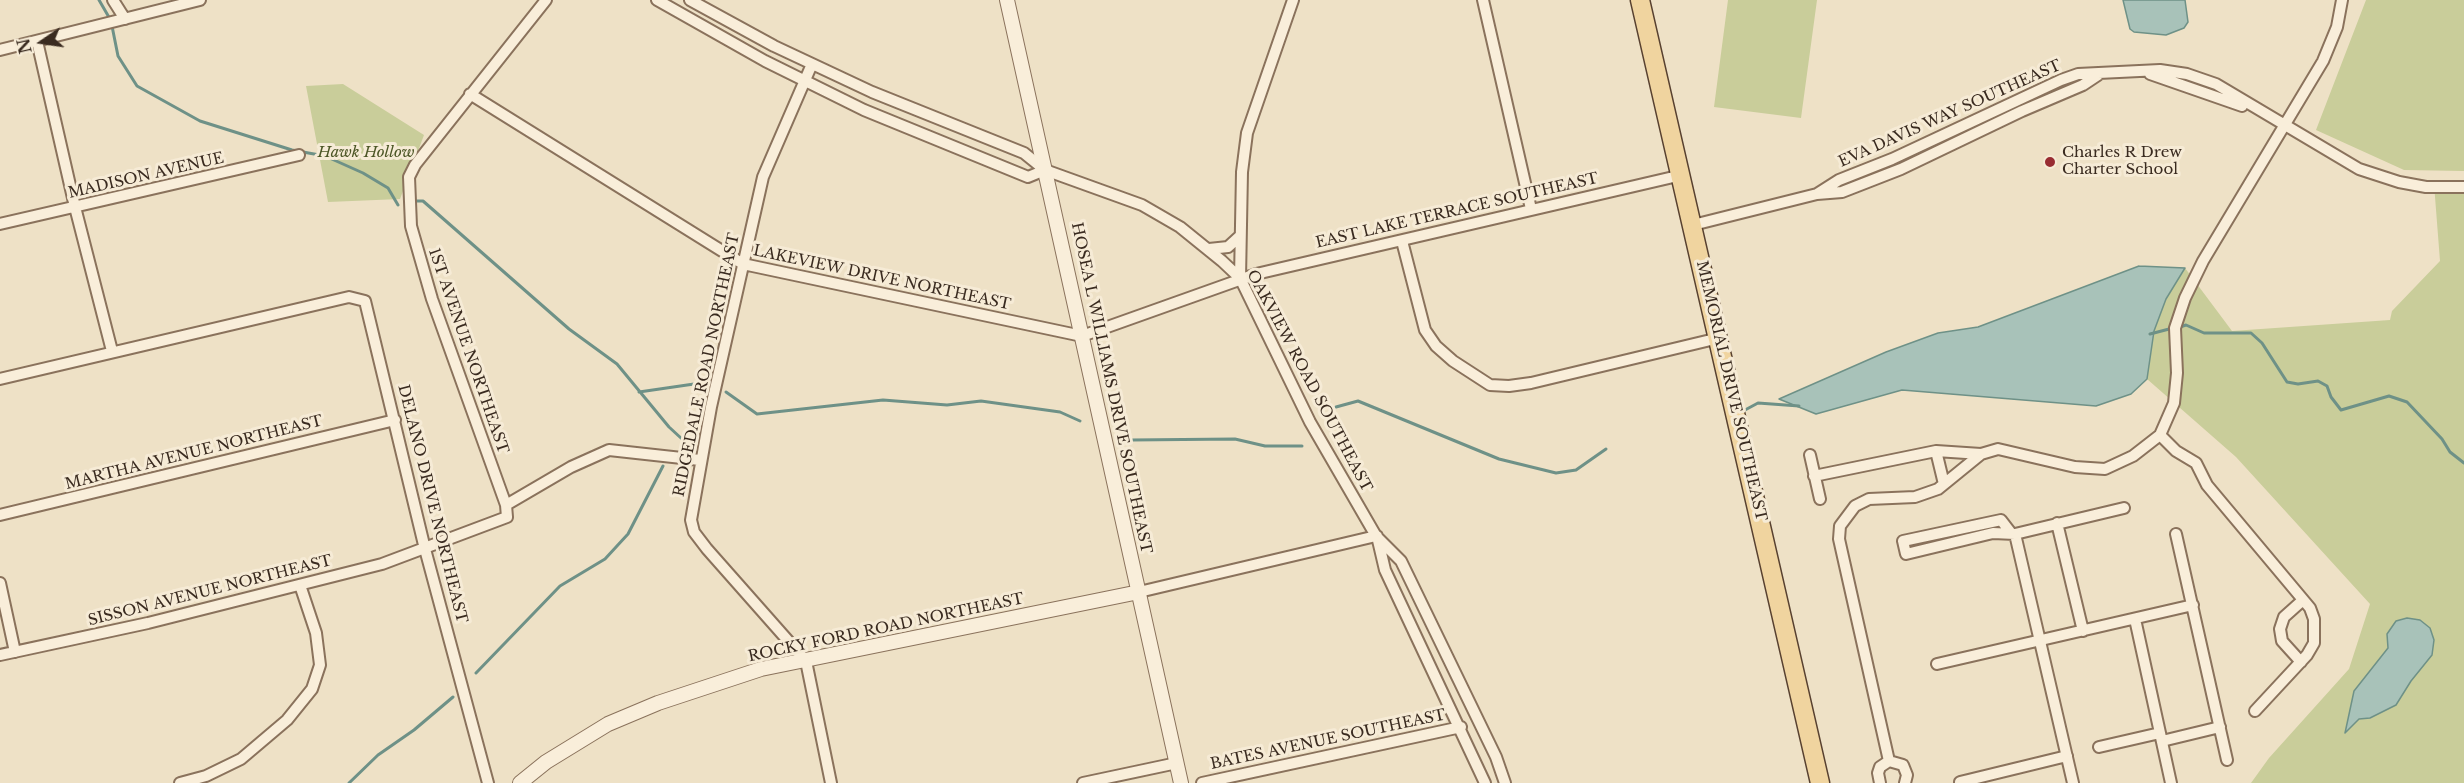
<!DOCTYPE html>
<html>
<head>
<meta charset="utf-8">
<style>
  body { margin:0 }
  #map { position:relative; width:2464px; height:783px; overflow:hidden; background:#eee1c6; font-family:"Libre Baskerville",serif }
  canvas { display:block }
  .north { position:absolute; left:12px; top:12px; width:60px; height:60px; -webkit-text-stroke:4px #f6ebd6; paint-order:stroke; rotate:257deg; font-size:16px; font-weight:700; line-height:24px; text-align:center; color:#3a2b20 }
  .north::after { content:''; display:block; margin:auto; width:21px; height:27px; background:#3a2b20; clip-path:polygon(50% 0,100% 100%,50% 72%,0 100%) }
</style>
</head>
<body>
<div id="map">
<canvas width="2464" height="783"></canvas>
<div class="north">N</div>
</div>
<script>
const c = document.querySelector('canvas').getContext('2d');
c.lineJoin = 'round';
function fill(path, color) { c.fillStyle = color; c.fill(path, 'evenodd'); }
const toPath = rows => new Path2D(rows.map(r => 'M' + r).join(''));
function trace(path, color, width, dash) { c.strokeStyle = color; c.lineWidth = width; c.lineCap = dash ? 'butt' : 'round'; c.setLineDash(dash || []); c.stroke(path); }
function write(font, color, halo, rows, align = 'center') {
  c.font = font + ' "Libre Baskerville",serif'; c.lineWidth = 6; c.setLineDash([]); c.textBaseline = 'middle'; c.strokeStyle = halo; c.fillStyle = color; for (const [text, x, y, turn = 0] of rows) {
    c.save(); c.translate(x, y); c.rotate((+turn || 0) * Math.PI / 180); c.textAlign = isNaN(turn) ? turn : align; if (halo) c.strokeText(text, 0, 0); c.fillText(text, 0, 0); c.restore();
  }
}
const green = toPath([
  [1728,0,1817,0,1801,118,1714,107],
  [2366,0,2464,0,2464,171,2404,170,2316,130],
  [343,84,424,135,400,199,328,202,306,86],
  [2464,182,2464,783,2251,783,2269,758,2349,669,2370,604,2236,457,2147,379,2154,331,2166,299,2185,268,2232,331,2390,320,2392,311,2440,261,2434,184]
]);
const water = toPath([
  [2123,0,2185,0,2188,22,2184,28,2166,35,2134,32,2130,29,2123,0],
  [2139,266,2185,268,2166,299,2154,331,2147,379,2131,394,2096,406,1902,390,1816,414,1779,399,1886,352,1938,333,1978,327,2139,266],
  [2407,618,2420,620,2430,628,2434,640,2432,655,2411,681,2396,705,2370,718,2359,719,2345,733,2354,691,2388,648,2387,634,2396,621,2407,618]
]);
const stream = toPath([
  [99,0,110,19],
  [112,26,118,56,137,86,200,121,292,150,325,156,363,173,388,188,398,205],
  [416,201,423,201,569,329,617,364,669,427,682,439],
  [2180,327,2186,325,2204,333,2251,333,2262,343,2287,382,2298,384,2318,381,2327,386,2331,397,2341,410,2389,396,2407,402,2442,439,2450,452,2464,463],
  [2150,334,2173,328],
  [639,392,694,384,702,386],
  [726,392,757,414,883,400,947,405,981,401,1060,412,1080,421],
  [1336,407,1358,401,1499,459,1556,473,1576,470,1606,449],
  [1745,410,1758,403,1799,406],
  [1131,440,1235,439,1265,446,1302,446],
  [476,673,560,586,605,559,628,534,663,466],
  [349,783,378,755,414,730,453,697]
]);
const minor = toPath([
  [113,0,125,19],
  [657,0,765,61,864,110,1028,177,1045,170],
  [690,0,774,46,872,92,1024,153,1045,170,1142,205,1180,227,1222,261,1240,278,1310,422,1376,536,1401,561,1496,757,1505,783],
  [1483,0,1531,209],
  [37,41,75,207,112,351],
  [0,50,200,0],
  [812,64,763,177,711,407,691,520,694,532,707,549,806,661,831,783],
  [2150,74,2242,106],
  [470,94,743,264,1082,336,1256,274,1682,175],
  [1817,194,1839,180,1892,159,2061,80,2078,74,2160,70,2187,74,2216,84,2359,169,2399,182,2426,187,2464,187],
  [0,224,299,155],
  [1693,225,1817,194,1842,192,1901,169,2022,111,2083,85,2098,75],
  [1402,241,1425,330,1436,346,1453,361,1490,385,1509,386,1531,383,1719,338],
  [1209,249,1228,247,1240,236],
  [1240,278,1242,172,1247,133,1293,0],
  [0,379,349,297,365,301,425,549,488,783],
  [2160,435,2176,451,2196,463,2207,485,2310,608,2314,619,2314,643,2307,655,2255,711],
  [1936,451,1944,484],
  [1810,455,1820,499],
  [1814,476,1936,451,1981,454,1998,449,2075,467,2105,469,2133,456,2160,435,2174,403,2177,373,2175,328,2185,298,2203,261,2323,61,2337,27,2342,0],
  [506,505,432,299,411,226,409,177,415,165,546,0],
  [0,515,395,420],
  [2057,523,2083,631],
  [2011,533,2001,520,1903,541,1906,554,1993,533,2015,534],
  [2176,534,2227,760],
  [1377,536,1385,570,1485,783],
  [0,583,15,652],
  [1139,592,1376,536],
  [2135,619,2171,783],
  [0,655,148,623,382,564,507,517,506,505,571,467,609,450,700,460],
  [2301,662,2282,641,2280,629,2284,617,2303,600],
  [1937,664,2193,605],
  [2162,741,2220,727],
  [2099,747,2160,733],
  [1889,761,1903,765,1907,775,1905,783],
  [1960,782,2067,756],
  [180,783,206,776,241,759,287,720,312,689,320,665,316,633,300,585],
  [1083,783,1177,763],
  [1202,783,1461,727],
  [1880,783,1878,773,1880,767,1889,761,1839,539,1840,526,1855,506,1869,499,1915,497,1938,489,1981,454],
  [2073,783,2015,534,2124,508]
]);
const tertiary = toPath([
  [1007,0,1181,783],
  [520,783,546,762,608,724,658,703,761,669,1139,592]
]);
const primary = toPath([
  [1640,0,1820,783]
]);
const markers = [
  [2050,162,6,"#982c31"]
];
const streetNames = [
  ["EVA DAVIS WAY SOUTHEAST",1950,114,-24],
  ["MADISON AVENUE",146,176,-13],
  ["EAST LAKE TERRACE SOUTHEAST",1457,211,-13],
  ["LAKEVIEW DRIVE NORTHEAST",882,278,12],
  ["1ST AVENUE NORTHEAST",468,351,71],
  ["RIDGEDALE ROAD NORTHEAST",707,365,-78],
  ["OAKVIEW ROAD SOUTHEAST",1309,381,62],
  ["HOSEA L WILLIAMS DRIVE SOUTHEAST",1111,388,78],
  ["MEMORIAL DRIVE SOUTHEAST",1731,391,77],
  ["MARTHA AVENUE NORTHEAST",194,453,-14],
  ["DELANO DRIVE NORTHEAST",432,504,76],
  ["SISSON AVENUE NORTHEAST",210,591,-14],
  ["ROCKY FORD ROAD NORTHEAST",886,628,-12],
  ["BATES AVENUE SOUTHEAST",1328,740,-12]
];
const parkNames = [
  ["Hawk Hollow",366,153]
];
const poiNames = [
  ["Charles R Drew",2062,153],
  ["Charter School",2062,170]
];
fill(green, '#c9cd9a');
fill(water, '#a8c2b9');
trace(water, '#6e9187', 1.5);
trace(stream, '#6e9187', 3);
trace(minor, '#8a725c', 14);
trace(tertiary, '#8a725c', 16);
trace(primary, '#584130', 21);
trace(minor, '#f9eeda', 10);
trace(tertiary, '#f9eeda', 14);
trace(primary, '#f0d49f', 18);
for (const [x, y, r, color] of markers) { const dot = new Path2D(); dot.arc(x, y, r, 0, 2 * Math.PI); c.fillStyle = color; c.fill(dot); trace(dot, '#f6ebd6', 2); }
write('15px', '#3a2b20', '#f6ebd6', streetNames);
write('italic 15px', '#4c5626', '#f6ebd6', parkNames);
write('15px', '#3a2b20', '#f6ebd6', poiNames, 'left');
</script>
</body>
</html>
